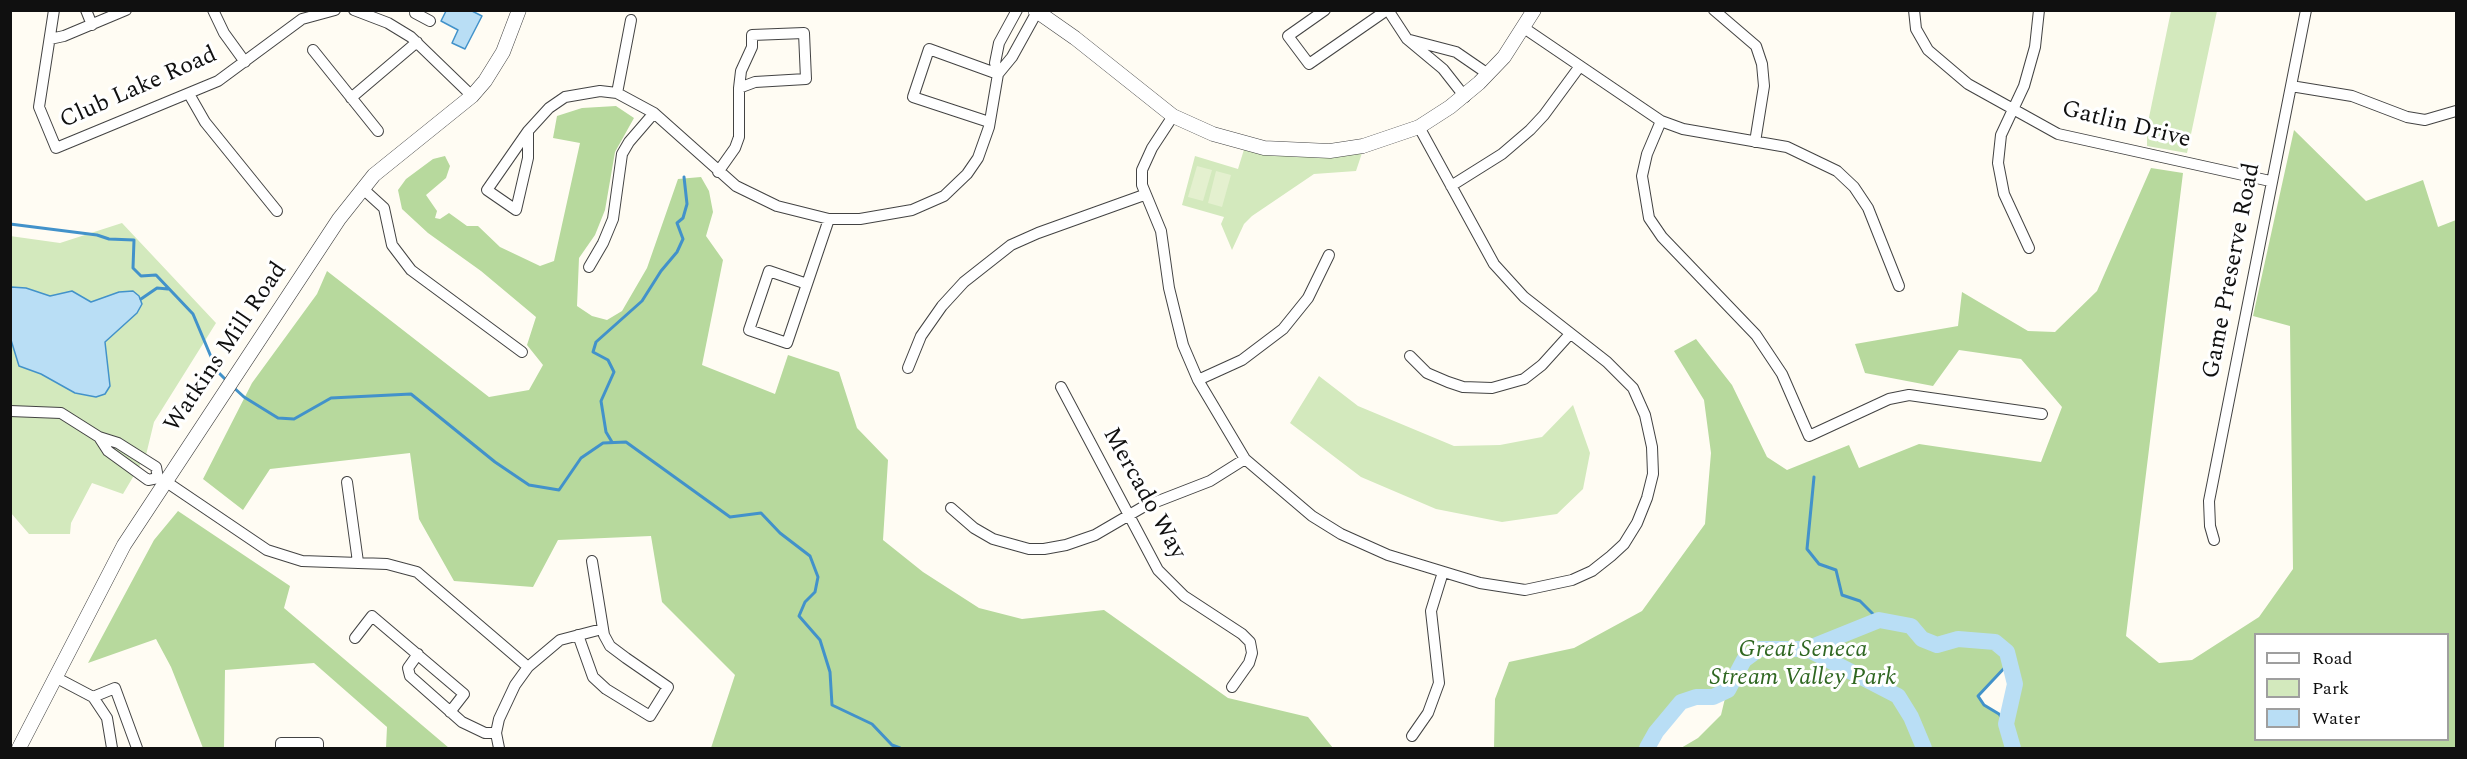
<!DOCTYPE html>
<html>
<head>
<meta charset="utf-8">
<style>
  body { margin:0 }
  #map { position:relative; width:2467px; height:759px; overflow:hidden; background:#fffcf3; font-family:Spectral,serif }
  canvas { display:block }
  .frame { position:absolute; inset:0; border:12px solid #101010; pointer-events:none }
  .legend { position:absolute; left:2254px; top:633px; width:195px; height:108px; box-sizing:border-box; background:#fff; border:2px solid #9f9f9f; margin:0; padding:8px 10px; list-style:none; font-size:18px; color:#101010 }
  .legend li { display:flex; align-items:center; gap:12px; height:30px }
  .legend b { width:30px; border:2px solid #9f9f9f }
</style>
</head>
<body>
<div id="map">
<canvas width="2467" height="759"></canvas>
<div class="frame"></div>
<ul class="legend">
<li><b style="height:8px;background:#fff"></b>Road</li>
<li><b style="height:16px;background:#d3e9bd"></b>Park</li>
<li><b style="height:16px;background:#b9def5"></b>Water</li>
</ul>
</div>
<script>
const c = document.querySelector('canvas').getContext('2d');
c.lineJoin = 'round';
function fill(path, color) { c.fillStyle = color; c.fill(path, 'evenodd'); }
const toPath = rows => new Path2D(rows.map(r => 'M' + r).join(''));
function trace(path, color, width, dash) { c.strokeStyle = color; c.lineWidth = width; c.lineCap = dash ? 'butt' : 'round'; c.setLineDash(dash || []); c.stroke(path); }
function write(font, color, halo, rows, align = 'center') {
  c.font = font + ' Spectral,serif'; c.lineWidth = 6; c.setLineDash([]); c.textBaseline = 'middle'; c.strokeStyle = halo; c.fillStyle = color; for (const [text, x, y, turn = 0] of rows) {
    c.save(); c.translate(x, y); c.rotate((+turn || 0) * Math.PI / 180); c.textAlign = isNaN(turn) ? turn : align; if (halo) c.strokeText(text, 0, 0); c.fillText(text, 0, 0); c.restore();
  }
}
const green = toPath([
  [2171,11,2217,11,2187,153,2147,146,2147,127],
  [1246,143,1364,147,1356,171,1314,174,1252,216,1244,224,1232,250,1221,224,1224,217,1182,205,1195,156,1238,169],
  [122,223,216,323,154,422,146,455,123,494,92,483,71,523,70,534,29,534,11,513,10,236,60,243],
  [1319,376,1358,406,1454,446,1500,445,1542,437,1573,405,1590,453,1583,489,1557,514,1502,522,1436,509,1361,477,1290,423]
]);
const forest = toPath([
  [616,106,634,118,615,152,605,210,595,235,579,258,577,306,592,316,607,320,622,311,647,268,678,179,701,177,709,191,713,212,706,236,723,260,702,365,775,394,788,355,839,372,857,428,888,460,883,540,923,572,979,608,1022,619,1104,610,1228,698,1308,717,1333,748,711,748,735,675,662,602,651,536,558,540,533,587,454,581,419,519,410,453,270,469,243,510,203,479,252,383,317,294,327,271,489,397,529,390,543,365,527,345,536,317,481,271,428,233,402,209,398,190,406,179,433,159,445,156,450,166,446,178,426,195,437,211,435,218,440,219,449,213,467,226,478,226,500,247,540,266,554,261,580,143,553,138,557,116,582,108],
  [2294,130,2366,201,2423,180,2438,227,2456,220,2456,748,1681,748,1698,738,1721,715,1727,690,1713,697,1696,697,1681,702,1656,732,1647,748,1494,748,1495,699,1509,662,1574,648,1642,611,1705,524,1711,453,1704,400,1674,351,1696,339,1732,385,1767,457,1787,470,1849,445,1859,468,1919,444,2041,462,2062,407,2021,359,1959,350,1933,386,1865,373,1855,344,1958,326,1962,292,2028,331,2055,332,2097,291,2151,168,2183,173,2126,636,2159,663,2192,660,2259,617,2293,569,2290,326,2253,316],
  [2256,634,2448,634,2448,740,2256,740],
  [2009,663,2015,684,2006,723,1999,714,1984,705,1978,696],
  [178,511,290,586,284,608,449,748,386,748,387,727,314,663,225,670,224,748,203,748,171,667,156,639,88,663,154,540]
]);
const pitch = toPath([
  [1197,166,1212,170,1203,201,1188,197],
  [1216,171,1231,175,1222,207,1208,203]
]);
const water = toPath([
  [446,11,472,11,482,16,465,49,452,43,458,30,441,21,446,11],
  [11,287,26,288,50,296,72,291,91,302,119,292,133,291,139,296,142,304,137,313,105,342,110,386,105,394,96,397,75,393,41,374,19,366,11,340,11,287]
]);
const stream = toPath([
  [10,224,97,235,109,239,134,240,133,268,141,276,156,275,193,314,217,371,228,382],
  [141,299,157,288,168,289],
  [232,386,244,397,278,418,294,419,331,398,411,394,495,462,529,485,559,490,581,458,603,443,626,442,730,517,761,513,780,533,810,556,818,577,815,592,805,602,799,616,820,640,830,672,832,705,872,724,892,745,900,748],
  [612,442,606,432,601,401,614,372,608,360,593,352,596,342,642,301,661,271,677,252,683,239,677,223,683,218,687,204,684,177],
  [1814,477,1807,549,1819,564,1836,570,1842,595,1860,601,1879,620],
  [2006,724,1999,714,1984,705,1978,696,2009,663]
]);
const river = toPath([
  [1807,649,1898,696,1911,717,1924,748],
  [1647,748,1656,732,1681,702,1696,697,1713,697,1728,690,1744,660,1759,649,1807,649,1879,620,1911,626,1922,639,1937,645,1958,639,1995,642,2007,652,2015,684,2006,724,2013,748]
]);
const minor = toPath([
  [54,10,39,107,56,148,218,81,302,19,335,10],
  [86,10,92,25],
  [213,10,224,33,245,62],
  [354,10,388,23,411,37,472,96],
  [1325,10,1288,36,1309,64,1387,10],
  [1388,10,1407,39,1443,69,1465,97],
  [1714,10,1756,46,1762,64,1764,86,1755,142],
  [1914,10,1916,29,1928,50,1968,84,2058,134,2270,181],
  [415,13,430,21],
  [1524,28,1661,121,1683,129,1787,147,1837,171,1854,187,1868,208,1899,286],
  [50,39,64,36,126,10],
  [1410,40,1456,52,1488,74],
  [313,50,378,131],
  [998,74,1012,57,1038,10],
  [2291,86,2352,96,2407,117,2425,120,2456,111],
  [617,93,631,20],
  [189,94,205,122,277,211],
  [351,98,417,42],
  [1173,116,1152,148,1142,170,1142,185,1161,231,1169,288,1183,345,1198,380,1245,459,1312,516,1341,534,1388,555,1480,583,1525,590,1572,580,1592,571,1611,556,1624,544,1637,523,1647,498,1653,474,1652,447,1645,415,1633,388,1607,362,1524,297,1494,264,1419,127],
  [1661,121,1647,154,1642,176,1649,218,1662,237,1756,335,1782,374,1809,436,1889,399,1909,395,2042,414],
  [989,122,913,97,929,49,998,74],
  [528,131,528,158,516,210,487,190,528,131,549,108,565,97,600,91,617,93,654,113,736,186,777,206,829,219,860,219,912,210,944,196,967,174,978,158,989,127,998,74,995,63,999,43,1017,10],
  [718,172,735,148,739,137,739,88,741,71,752,47,752,35,804,33,806,79,755,82,739,88],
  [1451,186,1502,154,1530,130,1544,115,1580,66],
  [362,188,384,208,392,245,411,270,522,352],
  [2029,248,2004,194,1998,163,2001,135,2024,86,2035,47,2039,10],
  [589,267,603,243,613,219,622,154,629,142,654,113],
  [807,284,769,271,749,330,787,343,807,284,829,219],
  [1410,356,1427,373,1448,382,1463,387,1492,388,1524,379,1542,365,1570,334],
  [908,368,921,336,942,306,964,282,1011,245,1038,233,1144,195],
  [1198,380,1242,360,1283,329,1308,298,1329,255],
  [1061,387,1158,570,1184,596,1242,634,1250,642,1252,653,1249,663,1232,687],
  [10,411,61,413,99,437],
  [158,478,156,467,118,443,99,437,108,451,148,480,158,478,165,481,267,550,302,561,387,564,417,572,528,667],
  [347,482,358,562],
  [951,508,974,528,993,539,1029,549,1044,549,1066,545,1095,535,1143,507,1210,481,1245,459],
  [2214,540,2210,526,2209,501,2306,10],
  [578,635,593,677,606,689,650,716,668,687,626,658,610,646,604,635,592,561],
  [355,638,372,616,464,694,450,712],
  [418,654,408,668,410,676,462,722,485,733,496,733],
  [55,677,93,697,107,718,112,748],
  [93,697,115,688,137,748],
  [1412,736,1428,713,1439,683,1431,611,1443,572],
  [281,748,281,743,318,743,318,748],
  [499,748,496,733,499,719,515,685,528,667,560,640,602,629]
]);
const tertiary = toPath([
  [1035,10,1075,38,1173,116,1213,134,1264,148,1330,151,1363,146,1419,127,1450,107,1479,83,1504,57,1534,10],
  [19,748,124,545,339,219,374,175,472,96,485,81,503,52,519,10]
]);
const streetNames = [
  ["Club Lake Road",139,89,-24],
  ["Gatlin Drive",2126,126,14],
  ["Game Preserve Road",2233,271,-79],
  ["Watkins Mill Road",227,348,-56],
  ["Mercado Way",1143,494,61]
];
const parkNames = [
  ["Great Seneca",1803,651],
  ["Stream Valley Park",1803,679]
];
fill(green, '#d3e9bd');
fill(forest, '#b7d99d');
fill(pitch, '#e4f0cf');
fill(water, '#b9def5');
trace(water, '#4292ca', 1.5);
trace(stream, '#4292ca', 3);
trace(river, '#b9def5', 16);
trace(minor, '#434343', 12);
trace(tertiary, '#434343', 15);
trace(minor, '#fff', 10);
trace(tertiary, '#fff', 14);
write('24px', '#101010', '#fff', streetNames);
write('italic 24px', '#2f6721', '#fff', parkNames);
</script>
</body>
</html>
